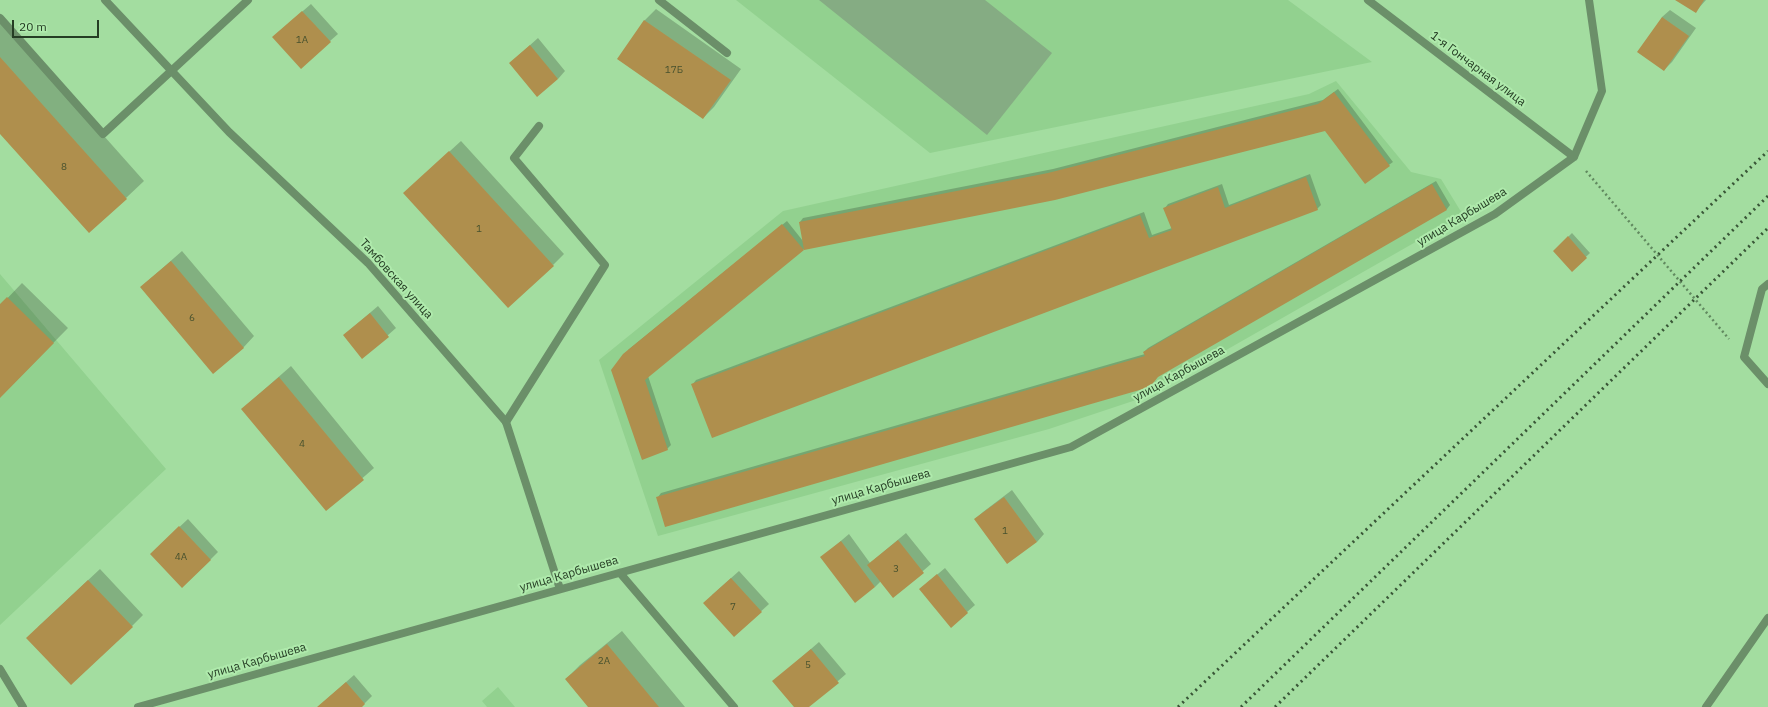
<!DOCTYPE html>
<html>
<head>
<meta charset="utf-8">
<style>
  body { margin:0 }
  #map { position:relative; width:1768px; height:707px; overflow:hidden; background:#a3dda0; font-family:"IBM Plex Sans",sans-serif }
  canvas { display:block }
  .scale { position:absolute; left:12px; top:20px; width:87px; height:18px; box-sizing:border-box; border:2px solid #253d24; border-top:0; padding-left:5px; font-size:12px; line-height:14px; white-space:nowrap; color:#253d24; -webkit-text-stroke:3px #afeaac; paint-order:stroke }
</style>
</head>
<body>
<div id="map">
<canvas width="1768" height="707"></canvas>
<div class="scale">20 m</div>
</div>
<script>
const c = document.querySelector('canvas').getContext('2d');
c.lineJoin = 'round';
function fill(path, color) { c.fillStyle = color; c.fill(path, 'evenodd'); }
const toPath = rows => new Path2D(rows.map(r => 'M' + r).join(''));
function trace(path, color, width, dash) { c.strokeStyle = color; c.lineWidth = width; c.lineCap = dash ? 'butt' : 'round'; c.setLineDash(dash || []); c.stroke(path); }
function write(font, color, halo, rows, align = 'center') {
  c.font = font + ' "IBM Plex Sans",sans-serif'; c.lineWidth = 4; c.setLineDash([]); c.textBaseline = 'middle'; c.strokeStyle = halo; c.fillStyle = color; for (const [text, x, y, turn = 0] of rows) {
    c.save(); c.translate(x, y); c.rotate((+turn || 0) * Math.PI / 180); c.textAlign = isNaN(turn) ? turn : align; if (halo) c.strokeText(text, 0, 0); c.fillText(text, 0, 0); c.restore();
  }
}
const built = toPath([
  [736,0,1288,0,1372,62,930,153],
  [1336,81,1411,172,1441,179,1463,215,1142,398,1049,429,658,536,599,360,783,211,1309,94],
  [0,274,166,469,0,625],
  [498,687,515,707,487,707,482,701]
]);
const green = toPath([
  [819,0,985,0,1052,53,987,135]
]);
const shadow = toPath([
  [1677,0,1706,0,1696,11],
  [311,4,338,34,330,41,281,30],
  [656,9,741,69,714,107,703,118,618,59,645,20],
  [1670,10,1696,28,1672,62,1664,70,1662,17],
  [0,19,144,181,126,198,0,133],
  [538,38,565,71,558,79,510,63],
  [1338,89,1393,162,1365,182,1326,130,1055,199,804,249,648,376,671,445,667,449,628,350,787,221,803,241,800,222,803,218,1053,169,1323,100],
  [461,141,564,254,553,265,416,182],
  [1310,174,1321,205,1317,209,693,384,696,380,1144,212,1152,235,1172,228,1165,208,1168,204,1222,184,1229,205],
  [1436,181,1450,205,1447,209,1159,375,658,497,661,493,1145,354,1144,352,1148,348],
  [1572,233,1590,253,1572,270,1554,251],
  [182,251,254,336,243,348,141,287],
  [22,283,68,328,0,397,0,306],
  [378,306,396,328,362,358,344,335],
  [291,366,374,468,326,510,242,409],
  [1012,490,1044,534,1037,542,975,519,983,512],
  [188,519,218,552,210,560,159,546],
  [906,533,931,564,894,596,881,581,875,587,822,557,849,534,870,563],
  [945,568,975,605,967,612,920,589],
  [100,569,143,615,132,626,38,627],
  [739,571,769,604,734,636,712,595],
  [622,631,685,707,589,707,566,679,580,665],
  [819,642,846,674,808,707,795,707,774,681],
  [354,675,372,696,364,704,360,707,318,707]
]);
const building = toPath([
  [1675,0,1704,0,1696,13],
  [302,11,331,42,301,69,272,37],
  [1662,17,1689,36,1664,71,1637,52],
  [644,20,731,80,703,119,617,59],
  [530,45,558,79,537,97,509,63],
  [0,57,127,199,89,233,0,134],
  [1334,92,1390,166,1365,184,1325,131,1055,200,804,250,799,222,1048,173,1318,104],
  [449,151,554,266,508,308,403,193],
  [1306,177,1318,210,712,438,691,384,1140,215,1149,238,1172,230,1163,208,1218,187,1225,208],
  [1432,184,1447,210,1158,377,1150,387,665,527,656,497,1145,356,1143,352],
  [782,224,804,250,645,380,668,450,642,460,611,370,623,354],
  [1568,236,1587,258,1572,272,1553,251],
  [171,261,244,348,213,374,140,287],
  [7,297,54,343,0,398,0,304],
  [370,313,389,337,362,359,343,335],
  [279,377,364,480,326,511,241,409],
  [1004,497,1037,542,1007,564,974,519],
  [179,526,211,560,182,588,150,554],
  [898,540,924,573,893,598,867,565],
  [841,541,875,587,855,603,820,557],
  [937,574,968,613,951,628,919,589],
  [731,578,762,612,734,637,703,603],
  [88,580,133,627,71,685,26,638],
  [607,644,659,707,588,707,565,679],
  [811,649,839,683,809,707,794,707,772,681],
  [346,682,365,704,362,707,317,707]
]);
const path = toPath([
  [1586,171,1729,339]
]);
const service = toPath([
  [659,0,727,53],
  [0,18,103,134,248,0],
  [506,422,605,265,514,158,539,126],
  [620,573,734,707],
  [0,669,23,707],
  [1706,707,1768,618]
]);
const minor = toPath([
  [105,0,229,132,368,263,506,422,560,589],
  [1368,0,1574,157],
  [1574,157,1602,91,1589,0],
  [1768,284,1762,289,1744,357,1768,384],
  [138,707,1071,447,1495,214,1574,157]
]);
const rail = toPath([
  [1178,707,1768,151],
  [1241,707,1768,196],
  [1275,707,1768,228]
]);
const numberNames = [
  ["1А",302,40],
  ["17Б",674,70],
  ["8",64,167],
  ["1",479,229],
  ["6",192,318],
  ["4",302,444],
  ["1",1005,531],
  ["4А",181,557],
  ["3",896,569],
  ["7",733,607],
  ["2А",604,661],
  ["5",808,665]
];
const streetNames = [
  ["1-я Гончарная улица",1478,69,37],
  ["улица Карбышева",1462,217,-31],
  ["Тамбовская улица",396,279,48],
  ["улица Карбышева",1179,374,-29],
  ["улица Карбышева",881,487,-16],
  ["улица Карбышева",569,574,-16],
  ["улица Карбышева",257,661,-16]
];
fill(built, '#92d18f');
fill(green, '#85ac83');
fill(shadow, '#0003');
fill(building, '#af8f4d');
trace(path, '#61895f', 2.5, [2, 3]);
trace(service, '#6b8f69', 8);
trace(minor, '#6b8f69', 8);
trace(rail, '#395637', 3, [2, 4]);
write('10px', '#48522e', null, numberNames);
write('12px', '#253d24', '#afeaac', streetNames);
</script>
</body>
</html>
